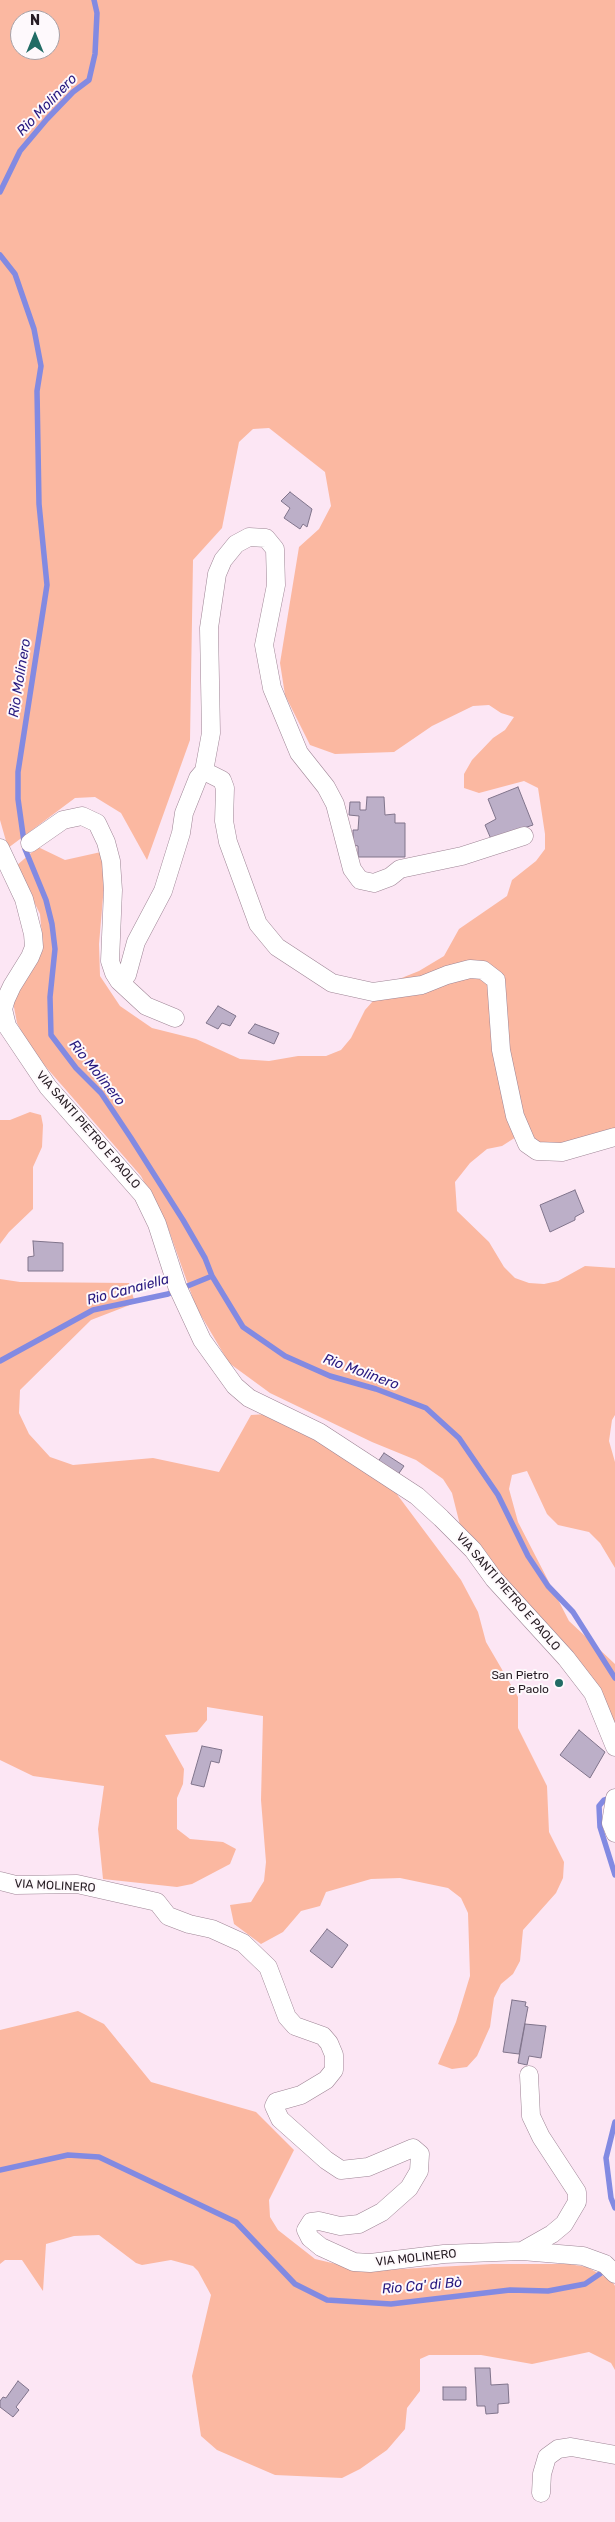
<!DOCTYPE html>
<html>
<head>
<meta charset="utf-8">
<style>
  body { margin:0 }
  #map { position:relative; width:615px; height:2522px; overflow:hidden; background:#fce6f4; font-family:Rubik,sans-serif }
  canvas { display:block }
  .north { position:absolute; left:10px; top:10px; width:50px; height:50px; box-sizing:border-box; background:#fef9fc; border:1px solid #a8a1a6; border-radius:50%; rotate:0deg; font-size:14px; font-weight:700; line-height:20px; text-align:center; color:#271d24 }
  .north::after { content:''; display:block; margin:auto; width:18px; height:22px; background:#226c65; clip-path:polygon(50% 0,100% 100%,50% 72%,0 100%) }
</style>
</head>
<body>
<div id="map">
<canvas width="615" height="2522"></canvas>
<div class="north">N</div>
</div>
<script>
const c = document.querySelector('canvas').getContext('2d');
c.lineJoin = 'round';
function fill(path, color) { c.fillStyle = color; c.fill(path, 'evenodd'); }
const toPath = rows => new Path2D(rows.map(r => 'M' + r).join(''));
function trace(path, color, width, dash) { c.strokeStyle = color; c.lineWidth = width; c.lineCap = dash ? 'butt' : 'round'; c.setLineDash(dash || []); c.stroke(path); }
function write(font, color, halo, rows, align = 'center') {
  c.font = font + ' Rubik,sans-serif'; c.lineWidth = 4; c.setLineDash([]); c.textBaseline = 'middle'; c.strokeStyle = halo; c.fillStyle = color; for (const [text, x, y, turn = 0] of rows) {
    c.save(); c.translate(x, y); c.rotate((+turn || 0) * Math.PI / 180); c.textAlign = isNaN(turn) ? turn : align; if (halo) c.strokeText(text, 0, 0); c.fillText(text, 0, 0); c.restore();
  }
}
const green = toPath([
  [0,0,615,0,615,1131,550,1147,536,1140,532,1134,516,1137,502,1146,487,1149,470,1163,455,1182,457,1211,489,1242,504,1267,515,1278,529,1283,544,1284,558,1281,585,1266,615,1268,615,1415,612,1420,609,1441,615,1462,615,1568,600,1543,589,1532,558,1525,547,1514,527,1471,512,1475,509,1489,518,1522,569,1621,615,1664,615,1727,536,1615,460,1525,452,1493,443,1479,416,1460,372,1442,270,1393,229,1363,196,1307,167,1225,141,1176,32,1051,17,1023,13,1002,38,959,42,936,40,914,16,866,38,847,65,860,101,852,105,874,99,944,100,976,120,1006,152,1028,196,1039,240,1059,269,1061,298,1056,326,1056,341,1050,351,1038,365,1010,389,983,419,971,444,956,459,929,507,896,512,880,536,861,545,849,545,834,538,788,524,781,479,793,464,788,464,774,472,760,493,738,505,730,514,717,501,713,489,705,473,706,432,726,394,752,335,754,310,745,285,695,280,663,299,547,319,529,331,506,325,472,269,428,253,429,239,442,222,528,193,560,190,740,147,860,121,813,95,797,75,798,8,848,0,820],
  [20,20,50,20,50,50,20,50],
  [30,1112,41,1115,43,1125,42,1147,33,1167,33,1209,9,1232,0,1244,0,1120,10,1120],
  [0,1279,20,1282,129,1283,135,1303,91,1320,20,1390,19,1413,29,1434,50,1457,73,1465,153,1458,219,1472,251,1415,267,1414,346,1456,396,1493,461,1580,478,1612,486,1642,518,1697,518,1728,547,1786,549,1832,564,1862,563,1878,556,1893,523,1930,520,1961,513,1974,501,1984,494,1998,490,2027,477,2056,467,2067,452,2069,438,2064,456,2022,470,1976,468,1913,461,1898,448,1888,400,1878,371,1879,326,1892,320,1906,301,1911,283,1932,261,1944,234,1924,230,1905,251,1902,264,1881,266,1862,261,1800,263,1716,207,1707,207,1720,197,1732,165,1735,184,1769,183,1784,177,1798,177,1829,190,1839,223,1842,236,1849,230,1864,192,1884,177,1887,103,1879,98,1829,104,1786,33,1776,0,1760],
  [78,2011,104,2024,151,2082,256,2112,294,2150,269,2200,270,2217,278,2230,315,2259,366,2271,492,2264,569,2264,587,2267,612,2281,615,2286,615,2370,611,2363,589,2352,532,2364,481,2355,429,2355,420,2359,420,2391,407,2408,405,2429,387,2450,360,2469,342,2478,275,2475,217,2450,201,2436,192,2376,211,2295,198,2271,193,2266,171,2260,142,2265,136,2263,99,2235,74,2236,46,2244,43,2291,22,2260,5,2260,0,2264,0,2030]
]);
const stream = toPath([
  [0,192,20,151,47,119,73,92,89,80,95,54,97,13,94,0],
  [0,255,15,274,34,329,41,366,37,391,39,504,47,585,18,772,18,799,25,849,46,900,52,924,55,949,50,997,51,1035,76,1068,101,1093,131,1138,183,1220,205,1258,212,1276,243,1327,285,1356,330,1376,376,1389,426,1408,459,1438,498,1495,528,1556,548,1586,573,1612,615,1678],
  [0,1361,93,1310,168,1294,212,1276],
  [613,1797,604,1800,599,1806,600,1827,615,1875],
  [615,2122,606,2158,611,2198,615,2208],
  [0,2170,68,2155,99,2157,236,2222,295,2284,327,2300,391,2304,510,2290,548,2291,585,2284,607,2269]
]);
const building = toPath([
  [290,492,312,509,307,527,303,524,300,529,284,518,290,508,281,501,290,492],
  [518,787,533,825,491,839,485,825,496,819,488,799,518,787],
  [367,797,384,797,385,815,395,814,395,823,405,823,405,857,358,857,358,846,353,845,353,830,358,830,359,816,349,815,350,802,360,802,360,810,366,810,367,797],
  [218,1006,236,1016,230,1026,222,1023,218,1029,206,1023,218,1006],
  [255,1024,279,1033,274,1044,248,1033,255,1024],
  [575,1190,584,1212,575,1217,575,1220,550,1232,540,1205,575,1190],
  [33,1241,63,1243,63,1271,28,1271,28,1257,34,1256,33,1241],
  [384,1453,404,1466,397,1476,377,1463,384,1453],
  [579,1730,605,1752,590,1778,560,1755,579,1730],
  [202,1746,222,1750,219,1763,211,1761,204,1787,191,1784,202,1746],
  [327,1929,348,1945,332,1968,310,1951,327,1929],
  [512,2000,526,2002,525,2006,528,2007,519,2054,503,2052,512,2000],
  [525,2024,546,2026,541,2058,529,2056,527,2065,518,2063,525,2024],
  [475,2368,490,2368,491,2385,508,2384,509,2403,498,2404,498,2413,486,2414,485,2406,477,2406,475,2368],
  [18,2381,29,2390,16,2407,19,2410,13,2417,0,2407,0,2401,3,2397,6,2398,18,2381],
  [443,2387,466,2387,466,2400,443,2400,443,2387]
]);
const minor = toPath([
  [204,771,222,780,225,788,224,821,228,842,258,924,277,947,332,983,373,992,422,985,447,975,470,969,483,970,496,980,501,1050,515,1116,527,1144,537,1151,562,1152,615,1137],
  [30,843,63,820,82,816,97,823,106,842,111,861,113,890,110,961,114,973,119,981,146,1006,175,1018],
  [0,848,24,899,33,934,34,947,30,957,12,986,6,999,3,1009,7,1026,48,1087,143,1195,157,1224,177,1286,202,1340,235,1386,249,1398,319,1432,417,1496,441,1518,473,1550,494,1579,566,1658,593,1693,615,1747],
  [119,981,127,975,136,942,163,891,181,833,184,813,198,778,204,771,211,733,209,628,217,574,223,560,236,544,249,537,266,538,275,549,276,585,264,645,272,688,299,753,326,787,335,804,352,869,360,880,374,883,390,877,400,869,462,856,524,836],
  [615,1798,611,1823,615,1833],
  [0,1881,16,1885,77,1884,157,1902,168,1916,189,1924,212,1929,243,1943,268,1967,287,2017,295,2026,323,2036,329,2043,334,2055,334,2070,326,2080,301,2095,276,2102,274,2106,280,2119,326,2160,341,2170,368,2167,413,2148,420,2154,419,2171,409,2188,382,2212,359,2224,340,2226,319,2221,311,2222,306,2230,310,2238,321,2247,354,2262,370,2263,444,2254,522,2251,583,2256,605,2264,615,2274],
  [522,2251,552,2234,564,2224,577,2202,577,2192,541,2137,531,2116,529,2075],
  [541,2493,542,2474,547,2457,558,2449,571,2447,615,2455]
]);
const markers = [
  [559,1683,5,"#226c65"]
];
const streetNames = [
  ["VIA SANTI PIETRO E PAOLO",88,1130,49],
  ["VIA SANTI PIETRO E PAOLO",508,1592,49],
  ["VIA MOLINERO",55,1886,3],
  ["VIA MOLINERO",416,2258,-6]
];
const poiNames = [
  ["San Pietro",549,1676],
  ["e Paolo",549,1690]
];
const waterNames = [
  ["Rio Molinero",47,105,-46],
  ["Rio Molinero",20,678,-81],
  ["Rio Molinero",97,1073,51],
  ["Rio Canaiella",128,1290,-15],
  ["Rio Molinero",361,1372,20],
  ["Rio Ca' di Bò",422,2286,-5]
];
fill(green, '#fbb8a1');
trace(stream, '#828ae2', 5.5);
fill(building, '#bcafc8');
trace(building, '#80748b', 1);
trace(minor, '#9e8595', 19);
trace(minor, '#fff', 18);
for (const [x, y, r, color] of markers) { const dot = new Path2D(); dot.arc(x, y, r, 0, 2 * Math.PI); c.fillStyle = color; c.fill(dot); trace(dot, '#fef9fc', 2); }
write('12px', '#271d24', '#fef9fc', streetNames);
write('12px', '#271d24', '#fef9fc', poiNames, 'right');
write('italic 14px', '#27197f', '#fef9fc', waterNames);
</script>
</body>
</html>
